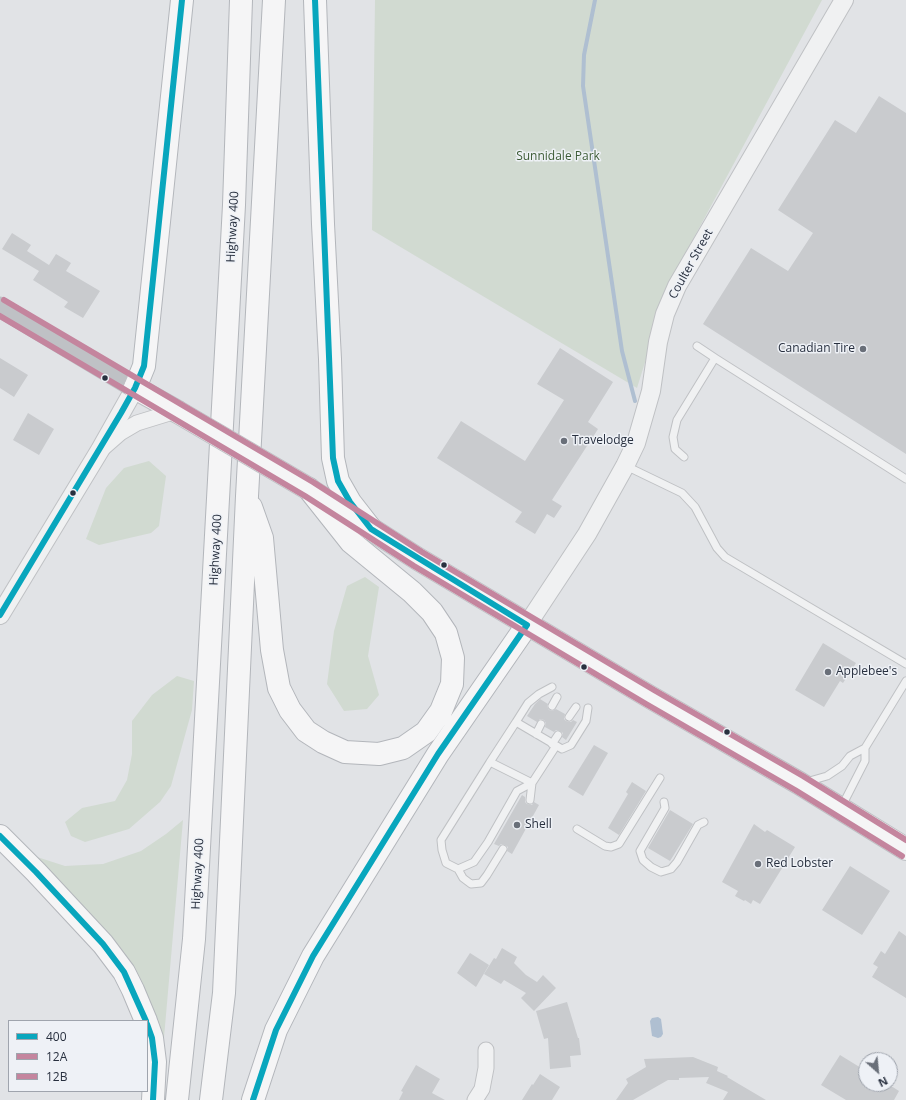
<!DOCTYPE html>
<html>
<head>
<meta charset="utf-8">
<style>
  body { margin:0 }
  #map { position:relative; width:906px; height:1100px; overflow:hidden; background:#e1e3e6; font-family:"Open Sans",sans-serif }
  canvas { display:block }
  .legend { position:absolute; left:8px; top:1020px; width:140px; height:72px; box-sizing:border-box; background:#eef1f6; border:1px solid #9fa4ad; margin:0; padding:5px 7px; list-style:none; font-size:12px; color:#28303f }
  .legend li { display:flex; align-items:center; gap:8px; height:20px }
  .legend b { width:20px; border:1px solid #9fa4ad }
  .north { position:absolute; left:858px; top:1052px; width:40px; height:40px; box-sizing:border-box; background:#eef1f6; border:1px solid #9fa4ad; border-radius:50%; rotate:153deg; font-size:11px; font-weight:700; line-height:16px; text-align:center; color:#28303f }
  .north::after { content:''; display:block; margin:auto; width:14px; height:18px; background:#696f79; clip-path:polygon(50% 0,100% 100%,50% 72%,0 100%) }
</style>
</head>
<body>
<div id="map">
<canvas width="906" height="1100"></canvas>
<ul class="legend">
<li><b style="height:5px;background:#08a6bd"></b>400</li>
<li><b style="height:5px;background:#c4859e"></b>12A</li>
<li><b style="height:5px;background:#c4859e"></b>12B</li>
</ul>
<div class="north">N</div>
</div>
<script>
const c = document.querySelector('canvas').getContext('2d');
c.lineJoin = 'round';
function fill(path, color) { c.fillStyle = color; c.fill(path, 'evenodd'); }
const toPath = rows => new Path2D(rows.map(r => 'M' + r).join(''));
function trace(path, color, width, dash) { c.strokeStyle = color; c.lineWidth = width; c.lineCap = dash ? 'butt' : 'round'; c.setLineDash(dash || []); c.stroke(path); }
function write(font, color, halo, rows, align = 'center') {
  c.font = font + ' "Open Sans",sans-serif'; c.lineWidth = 3; c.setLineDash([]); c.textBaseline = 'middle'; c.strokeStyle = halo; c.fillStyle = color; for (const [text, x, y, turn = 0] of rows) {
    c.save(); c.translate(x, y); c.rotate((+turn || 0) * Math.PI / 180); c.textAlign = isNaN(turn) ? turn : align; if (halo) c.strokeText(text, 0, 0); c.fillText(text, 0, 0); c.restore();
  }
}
const green = toPath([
  [375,0,822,0,670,282,637,388,372,230],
  [149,461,166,476,159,526,151,533,99,545,86,539,106,488,124,468],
  [365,577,379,587,368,656,379,695,367,709,344,711,327,684,334,631,347,586],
  [177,676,194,681,192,710,171,786,160,802,129,829,85,842,71,836,65,822,82,808,115,801,127,780,132,754,132,721,152,695],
  [183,820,163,1049,34,856,65,866,103,864,141,851,166,834]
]);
const water = toPath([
  [658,1017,661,1019,663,1034,661,1037,658,1038,652,1036,650,1021,652,1018]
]);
const stream = toPath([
  [595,0,584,55,583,86,622,351,635,401]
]);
const building = toPath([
  [879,96,906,113,906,454,703,324,751,248,788,271,813,233,778,210,835,120,856,133],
  [12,233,31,245,27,251,49,265,56,254,71,263,66,271,100,291,83,318,64,307,68,302,33,280,39,271,2,249],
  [560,348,613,382,588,422,598,429,552,500,562,506,554,518,547,514,535,534,515,522,522,512,437,458,461,421,525,461,564,400,537,384],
  [0,358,28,375,14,397,0,388],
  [28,413,54,429,39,455,13,440],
  [823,643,856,663,843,683,840,681,824,707,795,690],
  [540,699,548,704,547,706,549,710,552,711,556,709,565,714,564,719,566,721,571,722,573,720,577,722,566,740,562,737,563,733,560,731,556,730,554,732,545,727,546,723,544,720,540,719,537,722,527,716,535,704],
  [594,745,608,753,583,796,568,787],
  [632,782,646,791,619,835,608,828,628,794,626,792],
  [522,795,525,797,525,802,527,804,532,805,534,802,539,805,512,854,507,851,508,847,505,845,501,844,499,846,494,844],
  [670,810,693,824,670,861,648,848],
  [754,824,765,832,767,830,795,847,760,904,753,900,751,904,745,900,744,901,735,896,738,891,722,882],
  [850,866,890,891,862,935,822,910],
  [899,931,906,936,906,998,872,977,878,967,873,964,881,951,885,954],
  [502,948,517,957,514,963,526,975,537,982,543,975,556,988,534,1011,521,998,526,993,504,980,501,984,484,974,494,958,496,959],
  [470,953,489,965,476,987,457,973],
  [567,1002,578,1038,579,1038,581,1055,570,1056,571,1067,550,1069,548,1038,544,1039,536,1011],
  [840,1055,866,1071,866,1084,888,1084,899,1091,894,1100,846,1100,821,1085],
  [693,1057,718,1067,717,1071,728,1076,727,1077,766,1100,723,1100,728,1092,706,1083,709,1077,679,1078,679,1080,668,1080,633,1100,616,1100,628,1083,626,1079,646,1067,644,1059],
  [416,1065,440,1079,432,1093,445,1100,399,1100,403,1092,401,1091],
  [540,1074,560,1087,552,1100,522,1100,532,1084,533,1085]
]);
const service = toPath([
  [697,346,715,358],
  [684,457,675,449,673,437,677,420,715,358,906,479],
  [626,466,682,493,695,507,717,548,725,557,906,664],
  [552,687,539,694,528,703,516,722,562,749,571,745,586,721,588,708],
  [552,706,557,697],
  [569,717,576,707],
  [516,722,490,762,532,783,556,746],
  [536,734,541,724],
  [552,744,558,735],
  [490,762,441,840,442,850,446,863,458,869,474,862,488,842,517,791,532,783],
  [806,782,827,776,842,766,850,756,865,748],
  [530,800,532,783],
  [664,802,665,808,640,851,643,860,651,867,661,872,671,869,677,862,698,825,704,822],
  [842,806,865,761,865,748,906,681],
  [577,829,605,846,611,847,619,844,660,778],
  [458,869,463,878,471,884,481,883,487,875,503,849]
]);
const minor = toPath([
  [104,447,120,433,137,423,176,411],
  [475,1100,482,1089,486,1068,486,1050]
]);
const tertiary = toPath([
  [0,615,100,450,135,388],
  [527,625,587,534,625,466,636,443,651,391,658,342,665,314,677,286,844,0]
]);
const secondary = toPath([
  [0,307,135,388]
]);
const primary = toPath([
  [135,388,176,411],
  [313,492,418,559,650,697,799,783,906,849]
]);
const motorway = toPath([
  [315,0,323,224,330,359,333,458,338,481,350,502,371,529],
  [135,388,144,366,182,0],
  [251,507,262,538,272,650,279,688,290,710,306,731,323,742,345,752,379,754,403,748,426,732,441,711,452,684,453,658,446,633,432,612,412,592,351,542,309,489],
  [0,836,36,872,103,944,124,972,133,990,146,1021],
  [147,1024,152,1038,155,1062,153,1100],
  [177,1100,194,939,234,205,241,0],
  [211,1100,224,993,247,496,274,0],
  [253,1100,276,1030,313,956,438,754,527,625]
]);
const primaryBridge = toPath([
  [176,411,309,489]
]);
const bus1 = toPath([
  [0,615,121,413,135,388,144,366,182,0],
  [0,836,36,872,103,944,124,972,146,1021],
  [147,1024,152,1038,155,1062,153,1100],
  [253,1100,276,1030,313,956,438,754,527,625,371,529,350,502,338,481,333,458,315,0]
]);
const bus2 = toPath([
  [0,316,305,496,414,566,646,704,795,790,902,856]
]);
const bus3 = toPath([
  [4,300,313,482,422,552,654,690,803,776,906,840]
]);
const markers = [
  [863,349,4,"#696f79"],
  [105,378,3.5,"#28303f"],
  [564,441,4,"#696f79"],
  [73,493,3.5,"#28303f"],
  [444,565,3.5,"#28303f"],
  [584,667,3.5,"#28303f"],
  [828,672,4,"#696f79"],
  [727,732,3.5,"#28303f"],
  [517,825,4,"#696f79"],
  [758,864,4,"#696f79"]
];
const parkNames = [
  ["Sunnidale Park",558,157]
];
const streetNames = [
  ["Highway 400",233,227,-87],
  ["Coulter Street",691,264,-61],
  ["Highway 400",216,550,-87],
  ["Highway 400",198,874,-87]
];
const poiNames = [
  ["Canadian Tire",855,349,"right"],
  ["Travelodge",572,441],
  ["Applebee's",836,672],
  ["Shell",525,825],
  ["Red Lobster",766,864]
];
fill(green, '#d1dad1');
fill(water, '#afbfd1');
trace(stream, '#afbfd1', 4);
fill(building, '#c9cbce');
trace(service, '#bfc1c4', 9);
trace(minor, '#bfc1c4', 17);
trace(tertiary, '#bfc1c4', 20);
trace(primary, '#bdc0c4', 24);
trace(motorway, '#b3b6bb', 24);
trace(service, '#f0f1f2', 7);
trace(minor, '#f0f1f2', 15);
trace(tertiary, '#f0f1f2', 18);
trace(secondary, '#bfc1c5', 21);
trace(primary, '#f5f5f6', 22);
trace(motorway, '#f5f5f6', 22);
trace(primaryBridge, '#bdc0c4', 24, []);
trace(primaryBridge, '#f5f5f6', 22);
trace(bus1, '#08a6bd', 6);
trace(bus2, '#c4859e', 6);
trace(bus3, '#c4859e', 6);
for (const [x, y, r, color] of markers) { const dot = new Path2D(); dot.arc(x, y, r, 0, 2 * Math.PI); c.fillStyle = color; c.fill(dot); trace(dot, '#eef1f6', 1.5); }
write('12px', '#3c5b35', '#eef1f6', parkNames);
write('12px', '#28303f', '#eef1f6', streetNames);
write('12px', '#28303f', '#eef1f6', poiNames, 'left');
</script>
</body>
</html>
